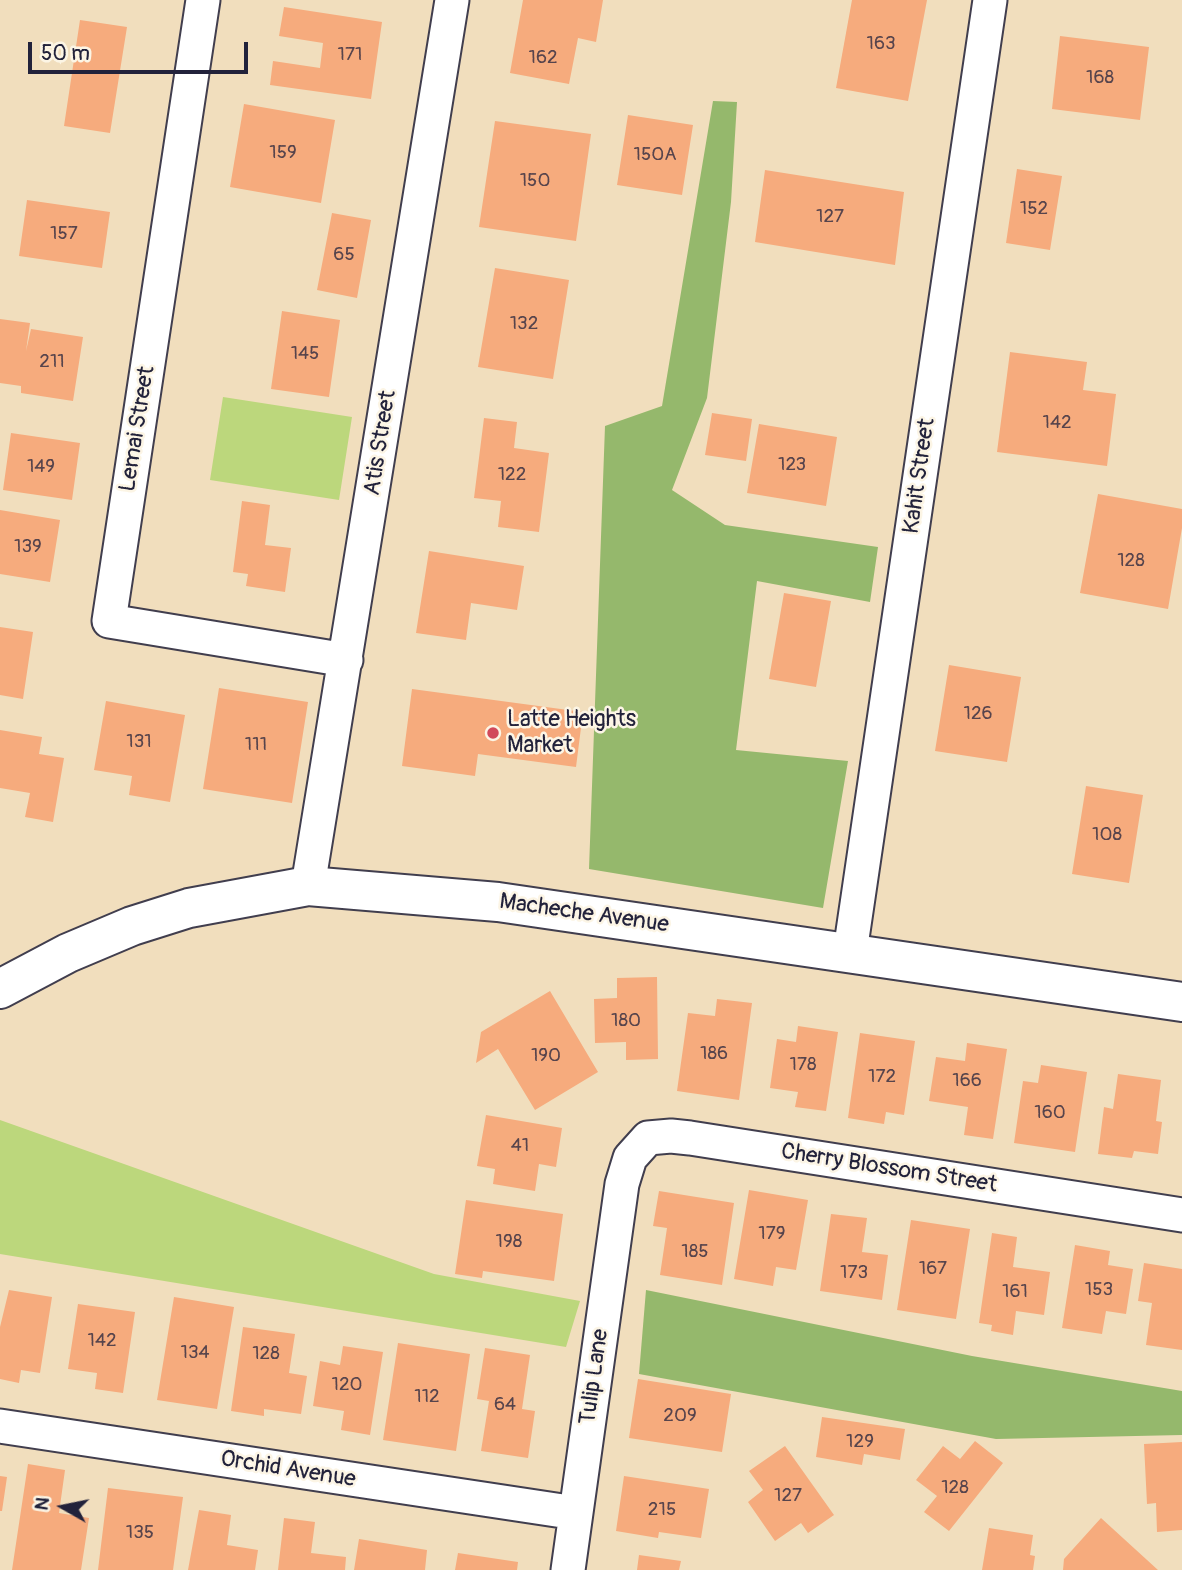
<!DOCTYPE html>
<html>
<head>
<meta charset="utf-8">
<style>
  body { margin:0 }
  #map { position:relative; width:1182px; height:1570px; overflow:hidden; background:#f1debd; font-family:Pangolin,sans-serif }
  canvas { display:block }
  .north { position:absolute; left:28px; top:1472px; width:70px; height:70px; -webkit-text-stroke:5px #fcf5e5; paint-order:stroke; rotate:279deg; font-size:19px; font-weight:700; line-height:28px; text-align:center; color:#22223b }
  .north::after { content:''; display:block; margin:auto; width:24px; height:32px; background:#22223b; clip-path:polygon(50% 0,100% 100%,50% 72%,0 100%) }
  .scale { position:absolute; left:28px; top:42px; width:220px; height:32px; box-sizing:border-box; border:4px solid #22223b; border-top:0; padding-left:9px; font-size:21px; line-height:24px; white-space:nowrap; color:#22223b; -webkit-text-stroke:5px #fcf5e5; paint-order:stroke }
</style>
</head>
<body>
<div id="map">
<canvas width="1182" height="1570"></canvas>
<div class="north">N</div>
<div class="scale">50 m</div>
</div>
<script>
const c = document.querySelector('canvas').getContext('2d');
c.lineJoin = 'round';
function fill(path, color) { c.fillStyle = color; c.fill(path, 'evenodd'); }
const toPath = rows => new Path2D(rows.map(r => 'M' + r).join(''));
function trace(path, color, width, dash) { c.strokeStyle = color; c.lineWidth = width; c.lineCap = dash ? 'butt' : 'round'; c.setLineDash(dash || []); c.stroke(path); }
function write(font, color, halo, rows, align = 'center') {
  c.font = font + ' Pangolin,sans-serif'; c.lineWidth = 5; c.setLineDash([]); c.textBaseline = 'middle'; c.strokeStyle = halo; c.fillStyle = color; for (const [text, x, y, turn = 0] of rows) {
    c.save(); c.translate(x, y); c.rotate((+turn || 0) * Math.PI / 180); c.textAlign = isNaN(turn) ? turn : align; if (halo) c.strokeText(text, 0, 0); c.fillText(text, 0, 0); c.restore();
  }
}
const green = toPath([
  [223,397,352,417,339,500,210,480],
  [0,1120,434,1274,580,1301,566,1347,0,1254]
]);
const forest = toPath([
  [713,101,737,102,731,202,707,398,672,490,725,525,878,547,870,602,757,581,736,750,848,761,823,908,589,869,605,426,662,406],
  [646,1290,972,1356,1182,1391,1182,1435,996,1439,639,1374]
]);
const building = toPath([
  [523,0,603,0,596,42,578,38,569,84,510,73],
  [852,0,927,0,908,101,836,88],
  [284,7,382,22,371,99,270,85,273,61,320,68,323,43,279,36],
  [80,20,127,27,110,133,64,126],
  [1060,36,1149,47,1140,120,1052,109],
  [244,104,335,120,321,203,230,187],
  [628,115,693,125,682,195,617,185],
  [495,121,591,134,576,241,479,227],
  [1017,169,1062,176,1050,250,1006,243],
  [765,170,904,192,895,265,755,242],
  [27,200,110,212,102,268,19,256],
  [332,213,371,220,357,298,317,290],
  [495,268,569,280,553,379,478,367],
  [282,311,340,320,329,397,271,389],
  [0,319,30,323,26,351,31,329,83,337,73,401,21,393,21,386,0,383],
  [1010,352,1087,362,1083,390,1116,394,1107,466,997,452],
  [712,413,752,419,746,461,705,455],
  [484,418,517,422,514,448,549,453,539,532,498,527,501,501,474,498],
  [759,424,837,437,826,506,747,493],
  [11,433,80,443,72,500,3,490],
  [1098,494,1182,509,1182,528,1168,609,1080,593],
  [242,501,270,505,265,545,291,548,285,592,246,586,248,574,233,572],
  [0,510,60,520,50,582,0,574],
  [429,551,524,566,517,610,471,603,466,640,416,633],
  [784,593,831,601,816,687,769,679],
  [0,627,33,632,23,699,0,695],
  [949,665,1021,677,1007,762,935,751],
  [219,688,308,702,292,803,203,789],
  [412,689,583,712,576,767,478,754,475,776,402,766],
  [106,701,185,715,170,802,129,795,132,776,94,770],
  [0,730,42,737,39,754,64,758,53,822,25,817,30,793,0,788],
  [1086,786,1143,795,1129,883,1072,874],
  [657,977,658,1059,626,1060,626,1042,595,1043,594,999,617,998,617,978],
  [550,991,598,1072,535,1110,498,1049,476,1063,481,1032],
  [717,999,752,1003,739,1100,677,1091,688,1013,715,1016],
  [798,1026,838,1032,826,1111,795,1107,798,1092,770,1088,777,1039,796,1042],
  [860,1033,915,1041,904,1115,886,1112,884,1124,848,1118],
  [967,1043,1007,1049,993,1139,964,1135,968,1107,929,1101,936,1057,965,1061],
  [1041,1065,1087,1072,1075,1152,1014,1143,1023,1081,1038,1083],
  [1118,1074,1161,1080,1156,1121,1162,1122,1158,1154,1134,1151,1132,1158,1098,1154,1104,1107,1113,1109],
  [486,1115,562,1128,556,1167,539,1164,535,1191,493,1184,495,1169,477,1166],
  [749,1190,808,1200,796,1270,776,1267,773,1286,734,1279],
  [659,1191,734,1203,722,1285,660,1275,667,1228,653,1226],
  [466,1200,563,1214,554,1281,483,1271,482,1278,455,1274],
  [831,1214,867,1218,862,1252,888,1255,882,1300,820,1291],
  [911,1220,970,1229,956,1319,897,1310],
  [992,1233,1017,1237,1013,1267,1050,1272,1044,1315,1016,1311,1013,1335,991,1331,992,1325,979,1323],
  [1075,1245,1110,1251,1108,1265,1133,1269,1126,1314,1106,1311,1102,1334,1062,1328],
  [1144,1263,1182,1269,1182,1350,1146,1345,1152,1303,1138,1301],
  [9,1290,52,1297,40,1373,21,1370,19,1383,0,1379,0,1327],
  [174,1297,234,1307,217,1409,157,1400],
  [78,1304,135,1312,123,1393,95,1389,97,1373,68,1369],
  [243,1327,295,1334,289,1373,307,1376,301,1414,264,1409,264,1416,231,1411],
  [398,1343,470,1354,456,1451,383,1440],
  [343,1346,383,1352,370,1435,341,1430,344,1411,313,1406,320,1361,340,1365],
  [485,1348,530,1355,522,1409,535,1411,528,1458,481,1451,489,1401,477,1399],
  [638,1379,731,1394,722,1452,629,1438],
  [822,1417,905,1429,900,1460,864,1454,862,1465,816,1457],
  [975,1441,1003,1463,949,1531,924,1512,937,1496,916,1480,943,1446,960,1459],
  [1182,1442,1182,1530,1157,1532,1156,1503,1147,1504,1144,1444],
  [785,1446,834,1515,808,1533,801,1523,775,1541,748,1502,763,1490,749,1471],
  [28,1464,65,1470,59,1513,89,1518,81,1570,12,1570],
  [0,1476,7,1477,2,1511,0,1511],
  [624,1476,709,1489,701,1538,659,1532,658,1538,616,1531],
  [108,1488,183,1497,173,1570,98,1570],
  [199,1510,231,1515,227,1545,258,1550,255,1570,188,1570],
  [284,1518,315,1522,311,1553,346,1557,345,1570,278,1570],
  [1101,1518,1158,1570,1063,1570,1064,1559],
  [989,1528,1033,1535,1030,1555,1035,1556,1033,1570,982,1570],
  [359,1539,427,1550,425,1570,354,1570],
  [458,1553,518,1562,517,1570,455,1570],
  [639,1555,681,1561,679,1570,637,1570]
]);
const minor = toPath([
  [203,0,109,621,346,660],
  [308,886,452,0],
  [850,952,990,0],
  [0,1426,576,1513],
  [568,1570,622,1184,630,1158,648,1138,671,1136,690,1138,1182,1215]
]);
const secondary = toPath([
  [0,989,68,953,132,926,189,908,308,886,498,902,1182,1002]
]);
const markers = [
  [493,733,7,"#d1495b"]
];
const numberNames = [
  ["163",881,44],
  ["171",350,55],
  ["162",543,58],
  ["168",1100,78],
  ["159",283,153],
  ["150A",655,155],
  ["150",535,181],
  ["152",1034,209],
  ["127",830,217],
  ["157",64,234],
  ["65",344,255],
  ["132",524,324],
  ["145",305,354],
  ["211",52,362],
  ["142",1057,423],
  ["123",792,465],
  ["149",41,467],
  ["122",512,475],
  ["139",28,547],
  ["128",1131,561],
  ["126",978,714],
  ["131",139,742],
  ["111",256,745],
  ["108",1107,835],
  ["180",626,1021],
  ["186",714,1054],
  ["190",546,1056],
  ["178",803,1065],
  ["172",882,1077],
  ["166",967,1081],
  ["160",1050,1113],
  ["41",520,1146],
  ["179",772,1234],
  ["198",509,1242],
  ["185",695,1252],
  ["167",933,1269],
  ["173",854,1273],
  ["153",1099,1290],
  ["161",1015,1292],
  ["142",102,1341],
  ["134",195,1353],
  ["128",266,1354],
  ["120",347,1385],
  ["112",427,1397],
  ["64",505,1405],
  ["209",680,1416],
  ["129",860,1442],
  ["128",955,1488],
  ["127",788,1496],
  ["215",662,1510],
  ["135",140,1533]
];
const streetNames = [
  ["Lemai Street",138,429,-81],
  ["Atis Street",381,443,-81],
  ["Kahit Street",920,476,-82],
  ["Macheche Avenue",584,914,8],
  ["Cherry Blossom Street",889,1169,9],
  ["Tulip Lane",595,1377,-82],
  ["Orchid Avenue",288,1470,9]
];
const poiNames = [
  ["Latte Heights",507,720],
  ["Market",507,746]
];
fill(green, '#bcd77c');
fill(forest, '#95b86c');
fill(building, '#f6ab7d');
trace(minor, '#413e4e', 37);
trace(secondary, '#413e4e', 42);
trace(minor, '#fff', 33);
trace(secondary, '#fff', 38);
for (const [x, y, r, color] of markers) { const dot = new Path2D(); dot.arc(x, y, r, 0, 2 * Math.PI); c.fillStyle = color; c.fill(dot); trace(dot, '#fcf5e5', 2.5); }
write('19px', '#57444c', null, numberNames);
write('23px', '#22223b', '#fcf5e5', streetNames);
write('23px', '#22223b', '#fcf5e5', poiNames, 'left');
</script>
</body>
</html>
